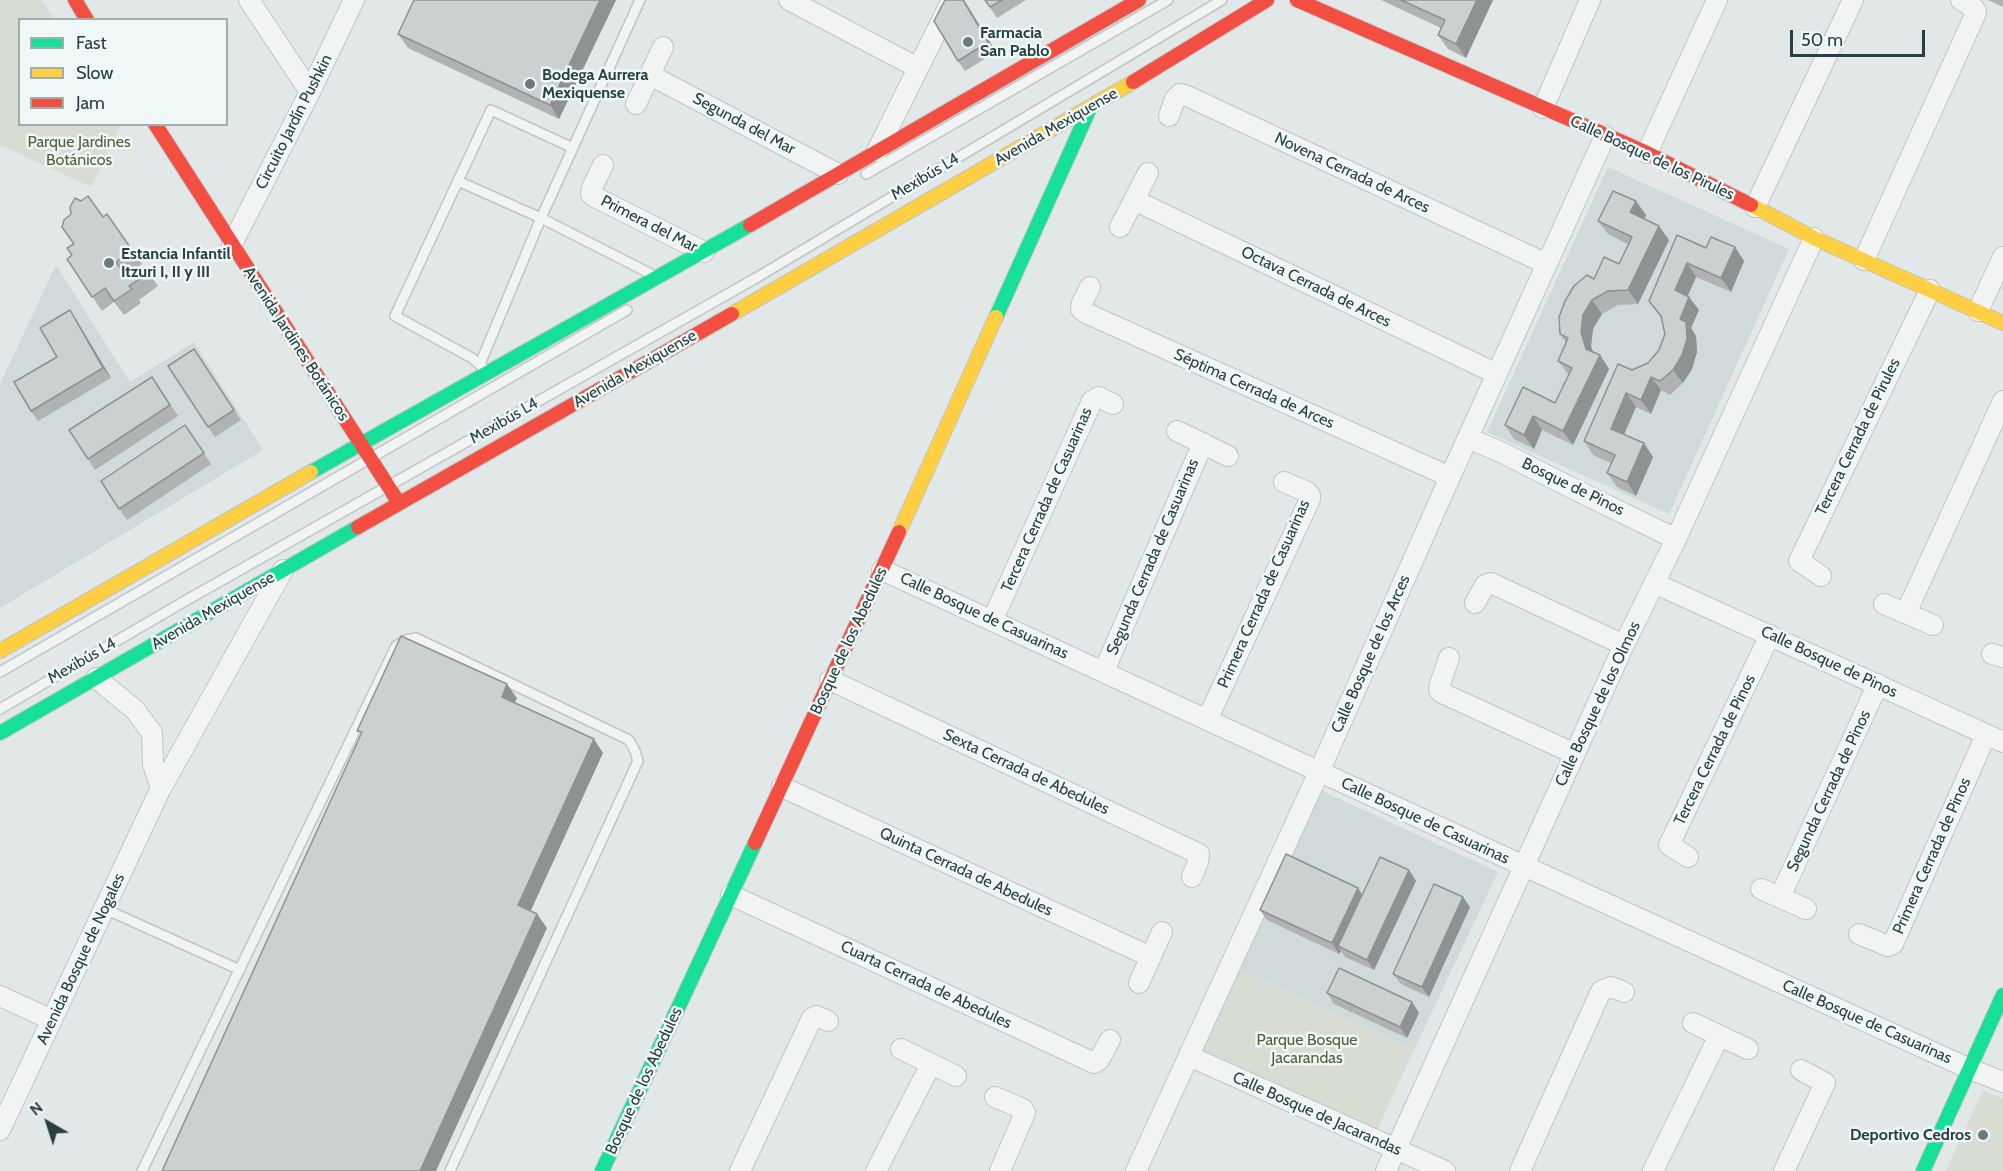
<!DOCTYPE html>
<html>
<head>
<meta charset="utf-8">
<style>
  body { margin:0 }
  #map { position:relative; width:2003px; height:1171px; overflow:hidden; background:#e2e7e8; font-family:Cabin,sans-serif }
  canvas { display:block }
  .legend { position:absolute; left:18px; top:18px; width:210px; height:108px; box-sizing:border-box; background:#f0f7f7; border:2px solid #a0aeaf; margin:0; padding:8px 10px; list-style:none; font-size:18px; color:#284043 }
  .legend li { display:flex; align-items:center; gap:12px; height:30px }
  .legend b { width:30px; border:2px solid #a0aeaf }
  .north { position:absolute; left:18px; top:1093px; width:60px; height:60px; -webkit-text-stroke:4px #f0f7f7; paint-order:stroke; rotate:321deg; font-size:16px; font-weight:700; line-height:24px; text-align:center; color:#284043 }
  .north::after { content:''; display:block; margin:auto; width:21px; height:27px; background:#284043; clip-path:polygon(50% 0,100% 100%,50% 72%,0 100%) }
  .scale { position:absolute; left:1790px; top:30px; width:135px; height:27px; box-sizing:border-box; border:3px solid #284043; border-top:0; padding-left:8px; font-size:18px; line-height:21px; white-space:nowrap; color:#284043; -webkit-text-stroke:4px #f0f7f7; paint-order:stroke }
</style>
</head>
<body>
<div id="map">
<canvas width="2003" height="1171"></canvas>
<ul class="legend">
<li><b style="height:8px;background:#16e098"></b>Fast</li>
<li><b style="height:8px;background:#ffcf43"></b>Slow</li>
<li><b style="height:8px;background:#f24e42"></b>Jam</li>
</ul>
<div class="north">N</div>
<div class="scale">50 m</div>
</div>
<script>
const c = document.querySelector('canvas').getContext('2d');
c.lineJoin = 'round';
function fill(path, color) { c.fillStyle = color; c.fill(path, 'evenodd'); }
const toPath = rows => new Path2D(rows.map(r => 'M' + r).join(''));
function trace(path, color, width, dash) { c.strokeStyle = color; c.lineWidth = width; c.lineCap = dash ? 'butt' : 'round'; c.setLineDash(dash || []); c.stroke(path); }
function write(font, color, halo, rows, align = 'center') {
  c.font = font + ' Cabin,sans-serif'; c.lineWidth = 5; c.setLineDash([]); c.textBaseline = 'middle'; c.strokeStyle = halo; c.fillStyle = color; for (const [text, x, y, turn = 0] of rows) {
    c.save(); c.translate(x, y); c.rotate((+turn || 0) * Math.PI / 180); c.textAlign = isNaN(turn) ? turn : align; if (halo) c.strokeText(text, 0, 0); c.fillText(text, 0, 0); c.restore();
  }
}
const built = toPath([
  [1608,167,1789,249,1669,514,1487,432],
  [56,265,130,382,194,342,263,450,0,608,0,384],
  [1320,790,1498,872,1414,1050,1237,968]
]);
const green = toPath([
  [0,0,42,0,55,19,20,20,20,124,121,125,91,187,0,145],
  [1237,968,1414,1050,1377,1130,1199,1048],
  [1983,1090,2003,1099,2003,1171,1946,1171]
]);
const lane = toPath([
  [866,174,1168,0],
  [458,181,541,218,653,275],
  [480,364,541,218,640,0],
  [487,371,472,358,395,316,491,110,573,148],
  [0,672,627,310],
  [0,709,185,601,756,278,1222,0],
  [105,909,240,970],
  [142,1171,396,646,406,640,416,638,629,740,635,751,638,761,450,1171]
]);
const street = toPath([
  [249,0,310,92],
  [789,0,918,68],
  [650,75,838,174],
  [636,104,663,47],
  [1543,108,1590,0],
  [1169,116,1175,99,1180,94,1185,95,1547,264],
  [877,151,952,0],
  [1647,153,1717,0],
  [603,165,592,188,591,194,595,197,704,252],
  [1134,200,1497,374],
  [1755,207,1853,0],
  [1120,227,1148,173],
  [232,244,310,92,354,0],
  [1864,260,1975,15,1976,11,1973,7,1961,0],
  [1090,287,1082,303,1081,309,1086,313,1450,477],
  [1978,311,2003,257],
  [1177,431,1228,456],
  [1468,438,1505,454,1572,488,1676,539],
  [882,570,1524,866,1970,1069,2003,1082],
  [1821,576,1799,561,1930,290],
  [1654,583,2003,742],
  [1475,603,1485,585,1491,583,1624,645],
  [1884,604,1933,625],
  [1906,613,2003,401],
  [992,621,1092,401,1099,397,1113,404],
  [1992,654,2003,657],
  [1449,658,1440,684,1439,690,1442,693,1575,754],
  [1104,671,1203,443],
  [96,678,135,710,152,733,153,764,161,788],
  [830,680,1193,851,1199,854,1198,862,1192,877],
  [1207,720,1310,499,1310,495,1307,492,1284,482],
  [782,787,1151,957],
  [1688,857,1669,845,1770,635],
  [1761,889,1806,909],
  [731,895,1094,1063,1099,1060,1110,1040],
  [1780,897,1878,684],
  [1859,934,1888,946,1893,944,1986,735],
  [1139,983,1162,932],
  [0,996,52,1020],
  [1693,1023,1748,1049],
  [901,1049,956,1076],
  [1189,1056,1445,1171],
  [995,1097,1023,1109,1025,1113,1000,1171],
  [0,1130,161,788,283,570],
  [740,1171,812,1018,817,1016,828,1021],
  [876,1171,931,1064],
  [1136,1171,1319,772,1450,477,1605,136],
  [1386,1171,1624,645,1676,539,1814,238],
  [1520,1171,1601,991,1611,987,1624,992],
  [1653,1171,1719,1036],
  [1784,1171,1825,1083,1801,1070]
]);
const fast = toPath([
  [996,317,1090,108],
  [311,472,750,225],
  [0,733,358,527],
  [602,1171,755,843],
  [1923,1171,2003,995]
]);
const slow = toPath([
  [1751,205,1814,238,2003,323],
  [732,314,1133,82],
  [899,532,996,317],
  [0,651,311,472]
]);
const jam = toPath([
  [75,0,87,20],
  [1297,0,1647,153,1751,205],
  [1133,82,1267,0],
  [155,124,399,503],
  [750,225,1139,0],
  [358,527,732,314],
  [755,843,899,532]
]);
const wall = toPath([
  [616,0,559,119,408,48,398,34],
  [945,0,964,0,996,52,965,71,958,61],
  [985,0,1026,0,997,18],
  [1381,0,1493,0,1466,58,1448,49,1438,35,1441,28],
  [1988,0,2003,0,2003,7],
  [107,214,142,264,131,273,132,275,144,267,158,286,139,300,141,303,124,315,114,302,102,311,67,259,72,255,74,244],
  [1646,215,1644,219,1669,240,1638,304,1618,305,1602,314,1593,329,1591,346,1593,352,1600,355,1609,369,1573,445,1542,430,1534,449,1514,439,1505,425,1555,403,1569,375,1558,361,1566,343,1560,334,1594,279,1619,264,1629,245,1608,234,1598,221],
  [1677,235,1706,248,1744,261,1731,292,1696,277,1688,296,1699,310,1691,328,1696,336,1697,352,1692,369,1683,383,1670,395,1661,390,1651,414,1636,407,1624,435,1653,457,1636,496,1617,487,1607,473,1611,463,1593,455,1584,441,1632,370,1648,363,1659,350,1665,334,1662,319,1649,301],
  [70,310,77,321,111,378,38,421,31,411,57,357],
  [201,360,241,420,215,437,208,427],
  [152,377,178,416,95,470,88,459],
  [185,425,211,464,127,520,101,481],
  [1416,881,1374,970,1345,957,1341,951,1339,954,1267,920,1260,910,1362,894],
  [1470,907,1429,997,1401,984,1393,974],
  [1327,993,1412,1002,1419,1013,1407,1038,1334,1004]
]);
const shadedWall = toPath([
  [600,0,616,0,559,119,550,105],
  [963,0,964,0,996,52,988,42],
  [1477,0,1493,0,1466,58,1456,44],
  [1636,201,1646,215,1640,226,1630,212],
  [1659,226,1669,240,1638,304,1628,290],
  [1735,247,1744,261,1731,292,1721,278],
  [1687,263,1696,277,1684,304,1675,290],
  [1689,297,1699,310,1691,328,1696,336,1697,352,1692,369,1683,383,1673,370,1680,319],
  [1592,300,1602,314,1593,329,1591,346,1595,362,1586,349,1581,332,1583,315],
  [70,310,77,321,111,378,103,368],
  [1600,355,1609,369,1573,445,1563,431],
  [1651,377,1661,390,1651,414,1641,400],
  [1626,393,1636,407,1620,443,1611,429],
  [1533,416,1542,430,1534,449,1524,435],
  [1644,443,1653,457,1636,496,1627,482],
  [507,684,517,698,511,711,502,697],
  [594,739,603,753,527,919,518,905],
  [1409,870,1416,881,1374,970,1367,960],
  [1358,888,1365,899,1338,946,1341,951,1339,954,1332,943],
  [1463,897,1470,907,1429,997,1422,987],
  [537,914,547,928,436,1171,420,1171],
  [1412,1002,1419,1013,1407,1038,1400,1027]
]);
const building = toPath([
  [414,0,600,0,550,105,398,34,414,0],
  [945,0,963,0,988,42,958,61,934,21,945,0],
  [985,0,1002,0,990,7,985,0],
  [1401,0,1477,0,1456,44,1438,35,1445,20,1401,0],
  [1613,191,1636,201,1630,212,1659,226,1628,290,1608,291,1592,300,1583,315,1581,332,1586,349,1600,355,1563,431,1533,416,1524,435,1505,425,1523,387,1555,403,1572,368,1558,361,1568,338,1560,334,1559,317,1565,301,1574,286,1587,275,1594,279,1604,257,1619,264,1632,237,1598,221,1613,191],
  [88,196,103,217,107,214,132,250,116,262,124,273,129,270,132,275,144,267,148,273,129,286,132,289,114,301,105,288,92,297,67,259,72,255,67,248,74,244,62,227,64,220,71,214,70,207,75,198,81,201,88,196],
  [1677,235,1706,248,1711,237,1735,247,1721,278,1687,263,1675,290,1689,297,1680,319,1686,322,1687,339,1682,355,1673,370,1660,381,1651,377,1641,400,1626,393,1611,429,1644,443,1627,482,1607,473,1615,455,1584,441,1618,364,1632,370,1648,363,1659,350,1665,334,1661,316,1649,301,1677,235],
  [70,310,103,368,31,411,14,382,57,357,40,328,70,310],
  [194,349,234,410,208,427,168,366,194,349],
  [152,377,170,405,88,459,69,430,152,377],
  [185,425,204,453,119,509,101,481,185,425],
  [401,636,507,684,502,697,594,739,518,905,537,914,420,1171,162,1171,362,732,357,731,401,636],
  [1286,854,1358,888,1332,943,1260,910,1286,854],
  [1380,857,1409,870,1367,960,1338,946,1380,857],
  [1434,884,1463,897,1422,987,1393,974,1434,884],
  [1339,968,1412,1002,1400,1027,1327,993,1339,968]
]);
const markers = [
  [968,42,6,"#697a7d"],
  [530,84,6,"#697a7d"],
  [109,263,6,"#697a7d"],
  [1983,1135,6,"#697a7d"]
];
const poiNames = [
  ["Farmacia",980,33],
  ["San Pablo",980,51],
  ["Bodega Aurrera",542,75],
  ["Mexiquense",542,93],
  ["Estancia Infantil",121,254],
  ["Itzuri I, II y III",121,272],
  ["Deportivo Cedros",1971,1135,"right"]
];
const streetNames = [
  ["Circuito Jardín Pushkin",294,122,-63],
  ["Segunda del Mar",744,124,28],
  ["Avenida Mexiquense",1056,127,-30],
  ["Calle Bosque de los Pirules",1652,158,25],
  ["Novena Cerrada de Arces",1352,173,25],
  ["Mexibús L4",925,177,-31],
  ["Primera del Mar",649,224,27],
  ["Octava Cerrada de Arces",1316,287,26],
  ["Avenida Jardines Botánicos",296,344,57],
  ["Avenida Mexiquense",635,369,-30],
  ["Séptima Cerrada de Arces",1254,389,24],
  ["Mexibús L4",504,421,-30],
  ["Tercera Cerrada de Pirules",1858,437,-64],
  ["Bosque de Pinos",1573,487,26],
  ["Tercera Cerrada de Casuarinas",1047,500,-66],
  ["Segunda Cerrada de Casuarinas",1153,557,-67],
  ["Primera Cerrada de Casuarinas",1264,594,-66],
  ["Avenida Mexiquense",213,611,-30],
  ["Calle Bosque de Casuarinas",984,616,25],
  ["Bosque de los Abedules",849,641,-65],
  ["Calle Bosque de los Arces",1371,654,-66],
  ["Mexibús L4",82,661,-30],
  ["Calle Bosque de Pinos",1829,662,25],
  ["Calle Bosque de los Olmos",1598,704,-65],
  ["Tercera Cerrada de Pinos",1715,750,-64],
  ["Sexta Cerrada de Abedules",1026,772,25],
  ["Segunda Cerrada de Pinos",1829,791,-65],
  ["Calle Bosque de Casuarinas",1425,821,25],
  ["Primera Cerrada de Pinos",1932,856,-66],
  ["Quinta Cerrada de Abedules",966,872,25],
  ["Avenida Bosque de Nogales",81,959,-65],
  ["Cuarta Cerrada de Abedules",926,985,25],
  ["Calle Bosque de Casuarinas",1867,1022,24],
  ["Bosque de los Abedules",644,1081,-65],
  ["Calle Bosque de Jacarandas",1317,1114,24]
];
const parkNames = [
  ["Parque Jardines",79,142],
  ["Botánicos",79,160],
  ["Parque Bosque",1307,1040],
  ["Jacarandas",1307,1058]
];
fill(built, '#d0dadb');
fill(green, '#d8ddd3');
trace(lane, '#c0c5c6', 12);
trace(street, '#c0c5c6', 22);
trace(fast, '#c0c5c6', 16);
trace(slow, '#c0c5c6', 16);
trace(jam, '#c0c5c6', 16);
trace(lane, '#f2f4f4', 9);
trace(street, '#f2f4f4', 20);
trace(fast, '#16e098', 14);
trace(slow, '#ffcf43', 14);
trace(jam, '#f24e42', 14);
fill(wall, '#afb3b3');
fill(shadedWall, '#8e9292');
fill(building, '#cbd0d0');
trace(building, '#8e9292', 1.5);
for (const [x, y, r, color] of markers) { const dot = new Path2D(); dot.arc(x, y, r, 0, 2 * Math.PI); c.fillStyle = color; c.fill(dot); trace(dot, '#f0f7f7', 2); }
write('bold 16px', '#284043', '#f0f7f7', poiNames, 'left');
write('16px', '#284043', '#f0f7f7', streetNames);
write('16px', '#536034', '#f0f7f7', parkNames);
</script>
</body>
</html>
